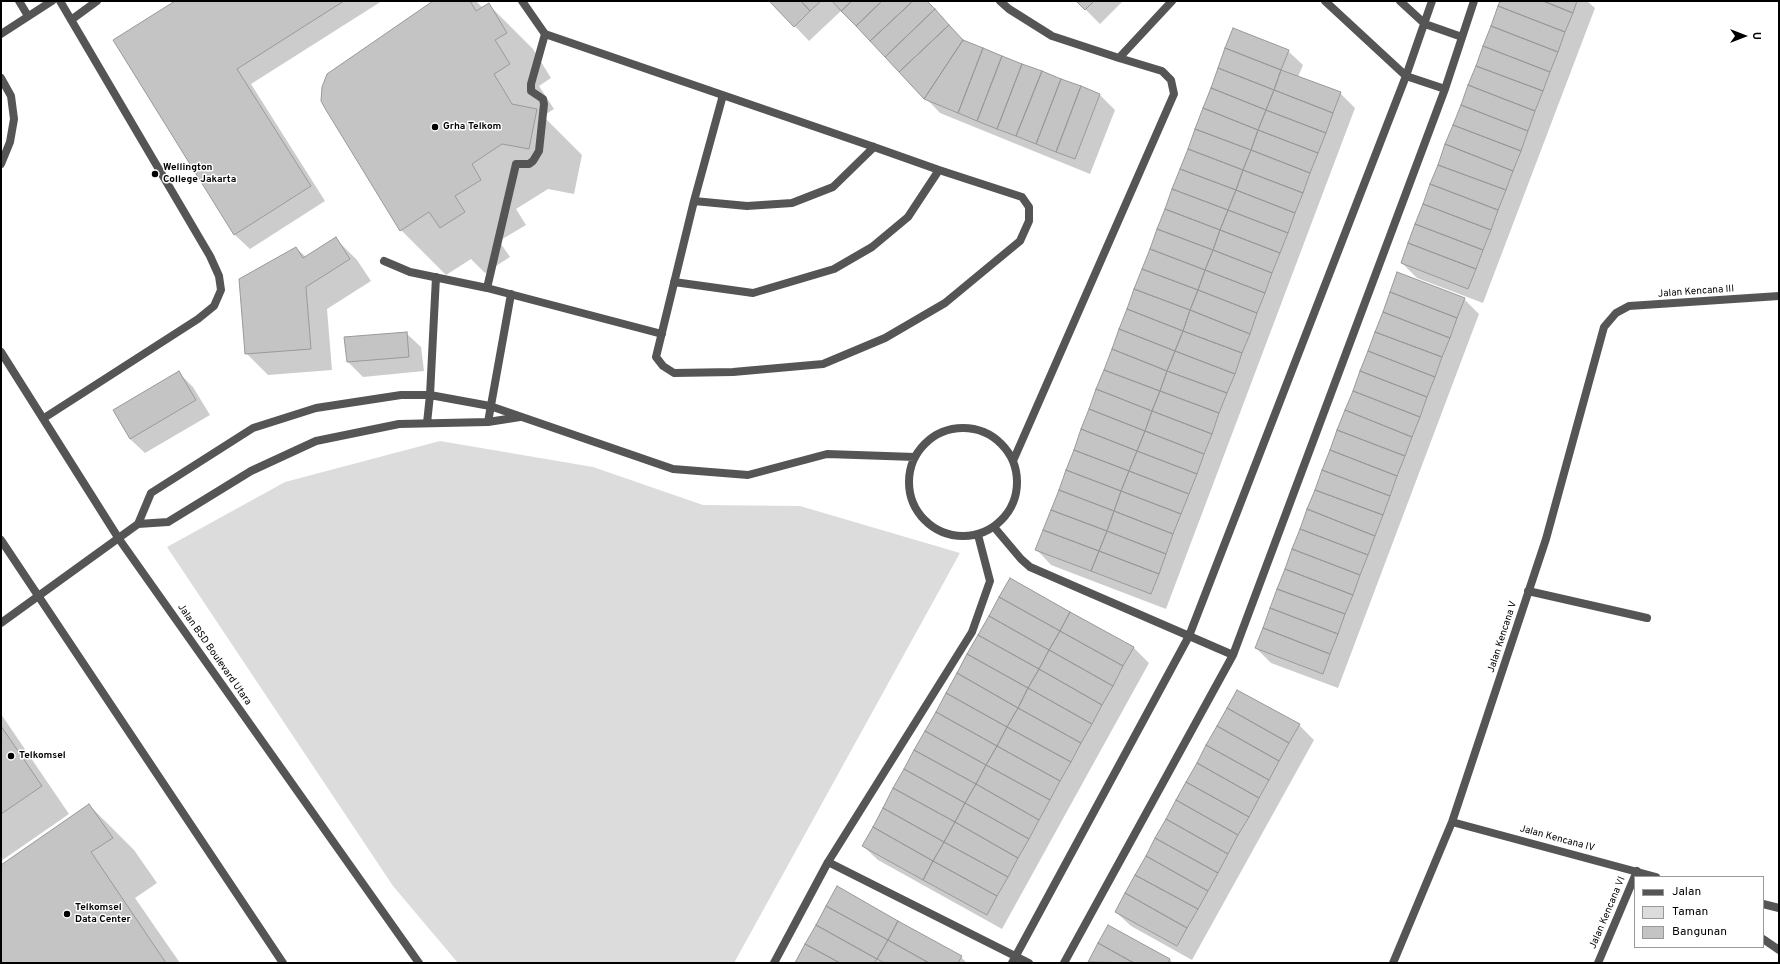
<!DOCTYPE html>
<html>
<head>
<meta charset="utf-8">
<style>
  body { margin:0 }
  #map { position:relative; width:1780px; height:964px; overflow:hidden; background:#fff; font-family:Overpass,sans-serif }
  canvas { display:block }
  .frame { position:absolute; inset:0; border:2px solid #000; pointer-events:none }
  .legend { position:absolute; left:1634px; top:876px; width:130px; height:72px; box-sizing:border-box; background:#fff; border:1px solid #999; margin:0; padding:5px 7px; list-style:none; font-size:12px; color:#000 }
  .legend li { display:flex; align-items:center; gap:8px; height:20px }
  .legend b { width:20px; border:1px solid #999 }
  .north { position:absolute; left:1724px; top:16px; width:40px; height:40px; -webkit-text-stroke:3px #fff; paint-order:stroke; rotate:90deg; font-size:11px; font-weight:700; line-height:16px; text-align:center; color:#000 }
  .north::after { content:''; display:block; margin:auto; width:14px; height:18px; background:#000; clip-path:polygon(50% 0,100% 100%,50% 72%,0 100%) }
</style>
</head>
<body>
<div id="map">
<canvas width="1780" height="964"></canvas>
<div class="frame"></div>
<ul class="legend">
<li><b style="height:5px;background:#555"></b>Jalan</li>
<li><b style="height:11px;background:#dcdcdc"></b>Taman</li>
<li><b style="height:11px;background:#c4c4c4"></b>Bangunan</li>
</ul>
<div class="north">U</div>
</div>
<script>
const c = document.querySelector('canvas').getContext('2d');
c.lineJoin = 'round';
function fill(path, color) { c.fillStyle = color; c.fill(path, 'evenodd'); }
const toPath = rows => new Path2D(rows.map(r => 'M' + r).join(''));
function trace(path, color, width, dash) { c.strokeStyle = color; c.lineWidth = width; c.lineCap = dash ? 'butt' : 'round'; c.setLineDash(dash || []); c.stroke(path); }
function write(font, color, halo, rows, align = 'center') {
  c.font = font + ' Overpass,sans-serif'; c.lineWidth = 3; c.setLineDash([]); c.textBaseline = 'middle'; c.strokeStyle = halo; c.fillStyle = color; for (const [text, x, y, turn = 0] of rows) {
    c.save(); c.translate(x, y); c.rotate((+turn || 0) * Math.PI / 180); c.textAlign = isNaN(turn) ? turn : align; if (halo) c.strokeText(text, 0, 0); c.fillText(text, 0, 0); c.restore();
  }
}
const green = toPath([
  [440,441,593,467,703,505,800,506,960,553,734,963,458,963,393,886,167,547,285,482]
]);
const shadow = toPath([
  [177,1,382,1,251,84,325,201,250,249,235,235,114,41],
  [435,1,476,1,483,8,488,4,533,49,551,78,539,86,554,109,543,116,582,155,574,194,548,189,516,209,526,225,499,241,510,257,485,273,471,259,446,275,401,230],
  [771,1,926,1,964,42,1100,95,1115,110,1090,174,940,113,842,10,809,41],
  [1077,1,1123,1,1100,24],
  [1501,1,1587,1,1595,8,1483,303,1417,278,1402,263],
  [1288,51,1303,65,1298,77,1340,93,1355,108,1166,609,1051,565,1037,550],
  [335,238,357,260,371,281,327,309,332,370,268,375,246,353,296,248,306,257],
  [1464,299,1479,314,1338,688,1271,663,1256,648],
  [406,333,421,347,424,371,363,377,348,362,345,338],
  [178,372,193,387,210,415,145,453,130,439],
  [1010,579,1134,648,1149,663,1002,929,878,860,863,846],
  [1,714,69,814,1,861],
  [1299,725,1314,740,1192,960,1131,926,1116,912],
  [89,805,134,850,157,883,135,898,180,963,1,963,1,866],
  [838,888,961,957,967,963,796,963],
  [1108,926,1170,960,1173,963,1088,963]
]);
const building = toPath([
  [175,1,344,1,237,69,311,186,234,235,113,40,175,1],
  [433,1,470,1,476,11,489,3,507,33,495,40,510,64,494,74,512,104,537,109,529,149,502,144,472,164,481,180,455,196,465,212,440,228,429,212,400,231,326,110,321,101,322,87,327,74,433,1],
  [769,1,801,1,810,11,794,27,769,1],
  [801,1,821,1,810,11,801,1],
  [832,1,852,1,841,11,832,1],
  [852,1,882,1,856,26,841,11,852,1],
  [882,1,913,1,870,41,856,26,882,1],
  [913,1,927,1,935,9,885,57,870,41,913,1],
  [1076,1,1094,1,1085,10,1076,1],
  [1500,1,1543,1,1573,13,1565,32,1498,6,1500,1],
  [1543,1,1577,1,1573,13,1543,1],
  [1498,6,1565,32,1558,52,1491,26,1498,6],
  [935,9,949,25,899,72,885,57,935,9],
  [949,25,963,40,924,99,899,72,949,25],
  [1491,26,1558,52,1550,72,1483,46,1491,26],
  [1233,28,1289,50,1281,70,1225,48,1233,28],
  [963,40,983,48,958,113,924,99,963,40],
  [1483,46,1550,72,1543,91,1476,66,1483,46],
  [983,48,1002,56,977,121,958,113,983,48],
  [1225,48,1281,70,1274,90,1218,68,1225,48],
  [1002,56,1022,64,997,129,977,121,1002,56],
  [1022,64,1042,71,1016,136,997,129,1022,64],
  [1476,66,1543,91,1535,111,1468,85,1476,66],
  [1218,68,1274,90,1266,110,1211,88,1218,68],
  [1281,70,1341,92,1333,113,1274,90,1281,70],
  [1042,71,1061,79,1036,144,1016,136,1042,71],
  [1061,79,1081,86,1056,152,1036,144,1061,79],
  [1468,85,1535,111,1528,131,1461,105,1468,85],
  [1081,86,1100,94,1075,159,1056,152,1081,86],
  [1211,88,1266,110,1258,130,1203,108,1211,88],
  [1274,90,1333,113,1326,133,1266,110,1274,90],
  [1461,105,1528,131,1521,151,1453,125,1461,105],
  [1203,108,1258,130,1251,150,1195,129,1203,108],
  [1266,110,1326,133,1318,153,1258,130,1266,110],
  [1453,125,1521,151,1513,171,1445,144,1453,125],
  [1195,129,1251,150,1243,170,1188,149,1195,129],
  [1258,130,1318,153,1310,173,1251,150,1258,130],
  [1445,144,1513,171,1506,190,1438,165,1445,144],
  [1188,149,1243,170,1236,190,1180,169,1188,149],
  [1251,150,1310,173,1303,193,1243,170,1251,150],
  [1438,165,1506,190,1498,210,1430,184,1438,165],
  [1180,169,1236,190,1228,210,1172,189,1180,169],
  [1243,170,1303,193,1295,213,1236,190,1243,170],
  [1430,184,1498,210,1491,230,1423,204,1430,184],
  [1172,189,1228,210,1220,230,1165,209,1172,189],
  [1236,190,1295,213,1288,233,1228,210,1236,190],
  [1423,204,1491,230,1483,250,1415,224,1423,204],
  [1165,209,1220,230,1213,250,1157,229,1165,209],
  [1228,210,1288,233,1280,253,1220,230,1228,210],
  [1415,224,1483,250,1476,269,1408,243,1415,224],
  [1157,229,1213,250,1205,270,1150,249,1157,229],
  [1220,230,1280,253,1272,273,1213,250,1220,230],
  [336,237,350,259,306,287,311,349,245,354,239,279,296,247,303,258,336,237],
  [1408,243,1476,269,1468,289,1401,263,1408,243],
  [1150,249,1205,270,1198,290,1142,269,1150,249],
  [1213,250,1272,273,1265,293,1205,270,1213,250],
  [1142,269,1198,290,1190,310,1134,289,1142,269],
  [1205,270,1265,293,1257,313,1198,290,1205,270],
  [1397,272,1465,298,1457,318,1390,292,1397,272],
  [1134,289,1190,310,1183,331,1127,309,1134,289],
  [1198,290,1257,313,1250,334,1190,310,1198,290],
  [1390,292,1457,318,1450,338,1383,312,1390,292],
  [1127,309,1183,331,1175,351,1119,329,1127,309],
  [1190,310,1250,334,1242,353,1183,331,1190,310],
  [1383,312,1450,338,1442,357,1375,332,1383,312],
  [1119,329,1175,351,1167,371,1112,349,1119,329],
  [1183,331,1242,353,1235,374,1175,351,1183,331],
  [407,332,409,357,347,362,344,337,407,332],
  [1375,332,1442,357,1435,377,1368,351,1375,332],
  [1112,349,1167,371,1160,391,1104,370,1112,349],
  [1175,351,1235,374,1227,393,1167,371,1175,351],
  [1368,351,1435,377,1427,397,1360,371,1368,351],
  [1104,370,1160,391,1152,411,1096,389,1104,370],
  [179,371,196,400,130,439,113,410,179,371],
  [1167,371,1227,393,1219,413,1160,391,1167,371],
  [1360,371,1427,397,1420,417,1353,391,1360,371],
  [1096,389,1152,411,1145,431,1089,409,1096,389],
  [1160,391,1219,413,1212,434,1152,411,1160,391],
  [1353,391,1420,417,1412,437,1345,410,1353,391],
  [1089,409,1145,431,1137,451,1081,429,1089,409],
  [1345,410,1412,437,1405,456,1337,430,1345,410],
  [1152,411,1212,434,1204,454,1145,431,1152,411],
  [1081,429,1137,451,1129,471,1074,450,1081,429],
  [1337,430,1405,456,1397,476,1330,450,1337,430],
  [1145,431,1204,454,1197,474,1137,451,1145,431],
  [1074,450,1129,471,1121,491,1066,470,1074,450],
  [1330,450,1397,476,1390,496,1322,470,1330,450],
  [1137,451,1197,474,1189,494,1129,471,1137,451],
  [1066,470,1121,491,1114,511,1059,490,1066,470],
  [1322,470,1390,496,1383,515,1315,490,1322,470],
  [1129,471,1189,494,1181,514,1121,491,1129,471],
  [1059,490,1114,511,1107,531,1051,510,1059,490],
  [1315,490,1383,515,1375,536,1307,509,1315,490],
  [1121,491,1181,514,1173,534,1114,511,1121,491],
  [1307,509,1375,536,1368,555,1300,529,1307,509],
  [1051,510,1107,531,1099,551,1043,530,1051,510],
  [1114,511,1173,534,1166,554,1107,531,1114,511],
  [1300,529,1368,555,1360,575,1292,549,1300,529],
  [1043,530,1099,551,1091,571,1035,550,1043,530],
  [1107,531,1166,554,1159,574,1099,551,1107,531],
  [1292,549,1360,575,1353,595,1285,569,1292,549],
  [1099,551,1159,574,1151,594,1091,571,1099,551],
  [1285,569,1353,595,1345,614,1277,589,1285,569],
  [1010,578,1070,612,1060,631,999,597,1010,578],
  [1277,589,1345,614,1338,634,1270,608,1277,589],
  [999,597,1060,631,1049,650,989,616,999,597],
  [1270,608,1338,634,1330,654,1263,628,1270,608],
  [1070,612,1134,647,1123,666,1060,631,1070,612],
  [989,616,1049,650,1039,669,978,635,989,616],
  [1263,628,1330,654,1323,674,1255,648,1263,628],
  [1060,631,1123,666,1113,686,1049,650,1060,631],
  [978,635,1039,669,1028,688,967,654,978,635],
  [1049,650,1113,686,1102,705,1039,669,1049,650],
  [967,654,1028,688,1018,708,957,673,967,654],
  [1039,669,1102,705,1092,724,1028,688,1039,669],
  [957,673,1018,708,1007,727,946,693,957,673],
  [1028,688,1092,724,1081,743,1018,708,1028,688],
  [1237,690,1300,724,1289,743,1227,708,1237,690],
  [946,693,1007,727,997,746,936,712,946,693],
  [1018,708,1081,743,1071,762,1007,727,1018,708],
  [1227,708,1289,743,1279,761,1217,726,1227,708],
  [936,712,997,746,986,765,925,731,936,712],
  [1,726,42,786,1,814,1,726],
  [1217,726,1279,761,1269,780,1206,745,1217,726],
  [1007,727,1071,762,1060,781,997,746,1007,727],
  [925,731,986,765,976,784,914,750,925,731],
  [1206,745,1269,780,1259,798,1197,763,1206,745],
  [997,746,1060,781,1050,800,986,765,997,746],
  [914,750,976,784,965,803,904,769,914,750],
  [1197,763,1259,798,1249,817,1186,782,1197,763],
  [986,765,1050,800,1039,820,976,784,986,765],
  [904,769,965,803,955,822,893,788,904,769],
  [1186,782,1249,817,1238,835,1176,800,1186,782],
  [976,784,1039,820,1029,839,965,803,976,784],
  [893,788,955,822,944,842,883,808,893,788],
  [1176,800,1238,835,1228,854,1166,819,1176,800],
  [965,803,1029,839,1018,858,955,822,965,803],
  [89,804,113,838,91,852,166,963,1,963,1,865,89,804],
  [883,808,944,842,933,861,873,827,883,808],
  [1166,819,1228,854,1218,873,1155,838,1166,819],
  [955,822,1018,858,1008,877,944,842,955,822],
  [873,827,933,861,923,880,862,846,873,827],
  [1155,838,1218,873,1208,891,1146,856,1155,838],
  [944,842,1008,877,997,896,933,861,944,842],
  [1146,856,1208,891,1198,909,1135,875,1146,856],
  [933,861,997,896,987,915,923,880,933,861],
  [1135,875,1198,909,1187,928,1125,893,1135,875],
  [837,886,898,921,888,940,826,906,837,886],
  [1125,893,1187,928,1177,946,1115,912,1125,893],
  [826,906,888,940,877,959,816,925,826,906],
  [898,921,962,956,958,963,929,963,888,940,898,921],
  [816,925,877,959,874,963,840,963,805,944,816,925],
  [1108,925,1170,959,1168,963,1134,963,1098,943,1108,925],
  [888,940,929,963,885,963,877,959,888,940],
  [1098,943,1134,963,1088,962,1098,943],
  [805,944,840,963,795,963,805,944]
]);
const service = toPath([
  [19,1,28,16],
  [522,1,545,34,874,147,939,170,1022,197,1029,207,1029,221,1020,241,945,303,885,338,823,364,733,372,674,373,663,366,656,357,694,201,723,95],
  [1000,1,1009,9,1052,36,1119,58,1172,1],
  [1325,1,1406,76,1445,89],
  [1400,1,1425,24,1462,37],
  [71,20,97,1],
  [1,34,52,1],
  [1,78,11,96,14,119,10,142,1,164],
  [694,201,747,206,792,203,833,187,874,147],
  [384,261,410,272,487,288,662,334],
  [674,282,753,293,834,269,872,247,908,217,939,170],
  [487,288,516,164,529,164,533,161,539,151,544,104,543,99,531,91,531,84,545,34],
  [44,418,198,319,214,306,221,290,219,276,210,256,60,1],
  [488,422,511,294],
  [427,423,430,395,436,277],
  '909 482a54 54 0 1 1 108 0a54 54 0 1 1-108 0Z',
  [1013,461,1174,94,1171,80,1162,71,1119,58],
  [138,524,168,522,251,471,316,441,399,424,488,422,520,417],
  [994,527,1021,559,1030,567,1233,655],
  [1,623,138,524,151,493,253,428,316,408,401,395,430,395,490,406,673,469,748,475,827,454,915,457],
  [828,862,1029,963],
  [774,963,828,862,972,632,990,581,978,535],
  [1012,963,1189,636,1406,76,1432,1],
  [1064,963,1233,655,1445,89,1474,1]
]);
const minor = toPath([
  [1528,591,1647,618],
  [1452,822,1656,877],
  [1763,904,1779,908],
  [1763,939,1779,950],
  [1393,963,1452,822,1546,539,1604,327,1616,313,1629,306,1779,296],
  [1598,963,1637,871]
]);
const tertiary = toPath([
  [1,352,119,539,419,963],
  [1,540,283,963]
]);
const markers = [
  [435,127,4,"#000"],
  [155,174,4,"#000"],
  [11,756,4,"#000"],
  [67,914,4,"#000"]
];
const poiNames = [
  ["Grha Telkom",443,127],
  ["Wellington",163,168],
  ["College Jakarta",163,180],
  ["Telkomsel",19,756],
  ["Telkomsel",75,908],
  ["Data Center",75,920]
];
const streetNames = [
  ["Jalan Kencana III",1696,292,-4],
  ["Jalan Kencana V",1503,637,-72],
  ["Jalan BSD Boulevard Utara",214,655,55],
  ["Jalan Kencana IV",1557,839,15],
  ["Jalan Kencana VI",1608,913,-67]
];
fill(green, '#dcdcdc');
fill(shadow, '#0003');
fill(building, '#c4c4c4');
trace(building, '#999', 1);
trace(service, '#555', 8);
trace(minor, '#555', 8);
trace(tertiary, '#555', 8);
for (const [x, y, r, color] of markers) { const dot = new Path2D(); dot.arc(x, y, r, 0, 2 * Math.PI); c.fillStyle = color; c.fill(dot); trace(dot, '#fff', 1.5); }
write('bold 10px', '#000', '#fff', poiNames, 'left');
write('10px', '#000', '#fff', streetNames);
</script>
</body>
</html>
